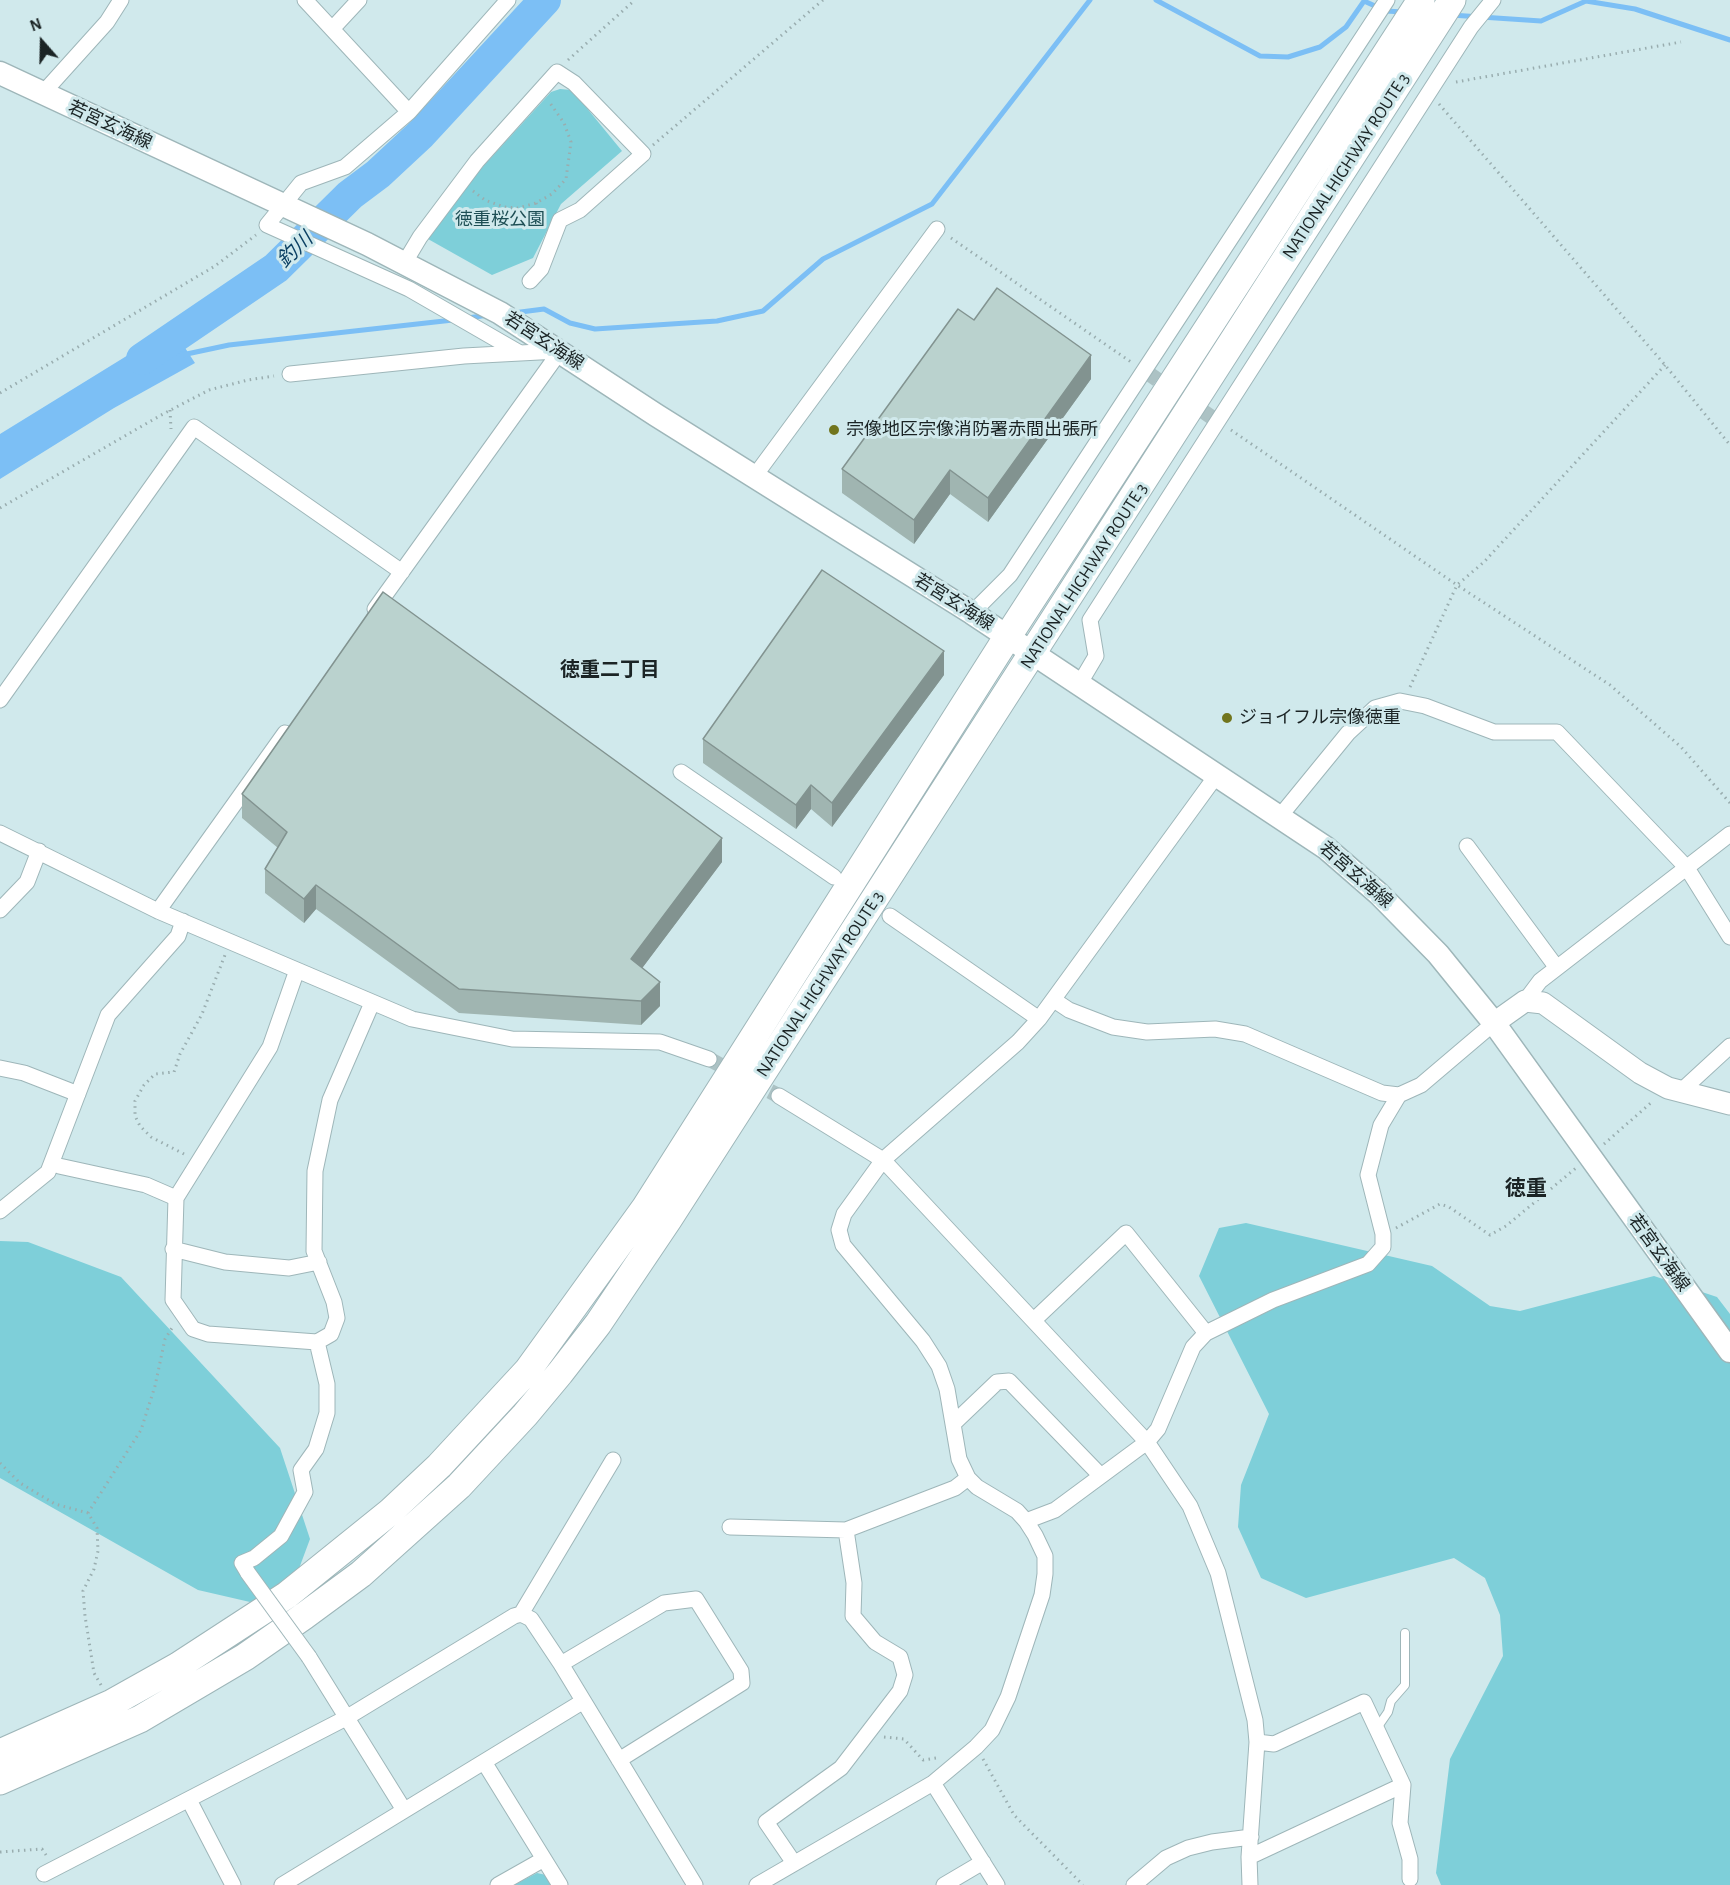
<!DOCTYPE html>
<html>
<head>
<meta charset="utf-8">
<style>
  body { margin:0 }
  #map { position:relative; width:1730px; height:1885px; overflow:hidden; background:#d0e9ec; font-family:"Alegreya Sans",sans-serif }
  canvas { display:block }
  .north { position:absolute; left:12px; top:12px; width:60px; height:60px; -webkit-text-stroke:4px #d0e9ec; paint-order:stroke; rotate:340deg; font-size:16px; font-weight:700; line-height:24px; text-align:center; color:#1b2425 }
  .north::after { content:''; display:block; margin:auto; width:21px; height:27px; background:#1b2425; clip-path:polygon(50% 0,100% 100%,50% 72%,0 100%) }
</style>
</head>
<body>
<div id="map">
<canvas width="1730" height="1885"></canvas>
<div class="north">N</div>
</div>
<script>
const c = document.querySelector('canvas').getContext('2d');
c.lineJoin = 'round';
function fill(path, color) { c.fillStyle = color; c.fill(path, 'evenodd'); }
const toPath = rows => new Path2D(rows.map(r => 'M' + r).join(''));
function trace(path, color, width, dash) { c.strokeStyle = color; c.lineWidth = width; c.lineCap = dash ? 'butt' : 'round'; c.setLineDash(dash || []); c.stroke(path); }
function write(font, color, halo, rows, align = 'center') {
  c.font = font + ' "Alegreya Sans","Noto Sans JP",sans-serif'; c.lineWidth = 6; c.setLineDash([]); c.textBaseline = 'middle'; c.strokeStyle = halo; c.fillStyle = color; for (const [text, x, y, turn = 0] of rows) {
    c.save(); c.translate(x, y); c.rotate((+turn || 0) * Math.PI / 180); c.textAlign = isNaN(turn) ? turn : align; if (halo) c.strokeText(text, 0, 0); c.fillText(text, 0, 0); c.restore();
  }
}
const green = toPath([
  [560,89,572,90,622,151,561,204,533,258,492,275,428,239,477,173,551,92],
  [1246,1223,1432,1266,1490,1306,1520,1311,1654,1276,1717,1297,1730,1314,1730,1885,1441,1885,1436,1873,1450,1759,1503,1656,1500,1615,1485,1578,1454,1558,1306,1598,1261,1578,1238,1527,1241,1485,1269,1414,1199,1276,1219,1228],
  [0,1241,28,1242,121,1277,280,1448,310,1539,294,1582,278,1593,250,1602,198,1590,0,1478],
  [537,1873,546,1875,552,1885,514,1885]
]);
const water = toPath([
  [172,328,195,363,114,408,0,479,0,434]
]);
const stream = toPath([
  [1156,0,1260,56,1288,57,1320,47,1346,27,1364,1,1386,11,1403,12],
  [1451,15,1541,21,1586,1,1635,9,1730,40],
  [513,313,544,309,570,323,595,329,717,321,763,311,823,259,932,204,1090,0],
  [468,318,488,315],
  [182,355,229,345,453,320]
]);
const river = toPath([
  [142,359,276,268,350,195,378,174,421,134,545,0]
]);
const streetTunnel = toPath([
  [1145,371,1217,421],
  [709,1059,779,1096]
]);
const path = toPath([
  [568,60,635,0],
  [1456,82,1681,42],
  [1439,104,1665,365,1730,445],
  [653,145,823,0],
  [473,191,485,200,504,207,518,208,536,203,552,194,566,179,571,142,564,123,550,103],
  [536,203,542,221],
  [951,238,1131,362],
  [0,393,215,266,256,235],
  [170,410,171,429],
  [1231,430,1457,585,1610,685,1681,747,1730,803],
  [0,508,163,414,209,390,248,380,274,376],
  [1410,687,1457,585,1484,562,1665,365],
  [1604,1144,1653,1101],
  [184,1154,151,1137,140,1126,135,1116,135,1101,144,1085,155,1074,174,1072,180,1054,202,1014,225,955],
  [1396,1228,1440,1204,1449,1207,1490,1235,1506,1226,1576,1168],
  [0,1463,20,1483,55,1504,88,1513],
  [101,1685,94,1673,85,1616,83,1591,94,1569,98,1551,97,1528,88,1513,141,1430,155,1386,165,1339,172,1328],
  [884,1737,904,1739,923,1760,936,1758],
  [983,1759,1014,1815,1083,1885],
  [0,1852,42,1849,46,1855]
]);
const lane = toPath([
  [1377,1728,1388,1712,1391,1701,1405,1685,1405,1633]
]);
const street = toPath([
  [305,0,409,112],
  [508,0,409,112,345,167,301,183,267,225,409,289,520,353],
  [333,28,359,0],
  [43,93,107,22,121,0],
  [405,262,420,237,477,161,557,72,574,83,643,154,580,210,560,220,541,269,530,281],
  [290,374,464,356,558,351],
  [754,477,937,229],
  [375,609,561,350],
  [972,613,1010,575,1387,0],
  [1080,683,1096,656,1090,620,1471,27,1493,0],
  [0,700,194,427,402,572],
  [681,772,834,877],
  [1281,815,1348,733,1375,708,1400,701,1425,706,1494,732,1557,732,1687,868,1730,937],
  [0,833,158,911,412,1019,512,1039,660,1042,709,1059],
  [1467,846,1557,968],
  [0,910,27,882,39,851],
  [158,911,285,733],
  [890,916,1039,1019],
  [297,970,270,1047,176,1198,173,1300,193,1329,208,1334,317,1342,331,1334,337,1318,334,1302,314,1251,315,1171,330,1100,372,1003],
  [1054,1000,1069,1010,1113,1027,1147,1032,1215,1029,1245,1034,1382,1093,1399,1095,1421,1085,1494,1023],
  [1525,1001,1540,981,1730,834],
  [0,1068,24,1073,78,1094],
  [1680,1092,1730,1046],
  [779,1096,883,1160,1147,1442,1190,1506,1218,1573,1255,1720,1257,1742,1249,1857,1250,1885],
  [59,1166,146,1185,176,1198],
  [0,1211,48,1172,108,1015,178,936,183,921],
  [173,1249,225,1262,289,1268,319,1262],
  [1206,1333,1273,1300,1368,1264,1383,1247,1383,1234,1368,1175,1381,1125,1399,1095],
  [954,1423,997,1382,1009,1381,1100,1475],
  [1026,1521,1055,1510,1147,1442,1158,1429,1193,1347,1206,1333,1126,1233,1034,1320],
  [730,1527,846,1530,955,1488,968,1478],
  [248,1573,242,1563,254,1558,281,1536,305,1492,301,1470,316,1449,327,1413,327,1384,317,1342],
  [521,1614,613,1460],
  [309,1657,404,1810],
  [561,1664,664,1603,696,1599,741,1671,742,1683,619,1760],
  [484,1762,560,1885],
  [933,1783,997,1885],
  [1403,1785,1400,1823,1410,1859,1410,1879],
  [189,1800,233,1885],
  [1249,1857,1403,1785,1364,1702,1274,1744,1257,1742],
  [794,1863,766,1822,841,1768,900,1691,905,1675,900,1657,875,1642,853,1616,854,1583,846,1530],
  [44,1874,346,1718,514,1616,521,1614,531,1619,561,1664,695,1885],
  [282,1885,582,1702],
  [498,1885,544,1859],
  [757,1885,933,1783,976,1747,992,1730,1008,1697,1042,1595,1045,1574,1045,1556,1035,1535,1026,1521,1017,1511,977,1487,968,1478,959,1459,947,1389,939,1366,923,1341,843,1245,839,1230,844,1214,883,1160,1018,1042,1039,1019,1216,776],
  [944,1885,983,1862],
  [1134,1885,1166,1858,1188,1848,1212,1842,1251,1837]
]);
const secondary = toPath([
  [1494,1023,1525,1001,1543,1003,1640,1073,1668,1088,1730,1104]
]);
const primary = toPath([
  [0,73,367,244,500,313,656,415,972,613,1326,848,1379,894,1438,954,1494,1023,1730,1351]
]);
const highway = toPath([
  [0,1753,112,1703,178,1666,287,1595,390,1512,439,1466,528,1370,645,1208,1008,636,1421,0],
  [0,1781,140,1719,245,1657,304,1616,361,1574,459,1486,525,1415,560,1373,598,1324,668,1220,1452,0]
]);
const streetBridge = toPath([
  [248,1573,309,1657]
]);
const wall = toPath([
  [974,320,1091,379,988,522,950,494,914,544,842,493,842,469],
  [944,675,832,827,811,809,796,829,703,763,703,739],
  [242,794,722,862,642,968,660,1006,641,1025,459,1013,316,909,304,923,265,893,265,869,278,848,242,818]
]);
const shadedWall = toPath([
  [1091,355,1091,379,988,522,988,498],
  [950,470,950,494,914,544,914,520],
  [944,651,944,675,832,827,832,803],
  [811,785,811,809,796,829,796,805],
  [722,838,722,862,631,983,631,959],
  [316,885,316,909,304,923,304,899],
  [660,982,660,1006,641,1025,641,1001]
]);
const building = toPath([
  [997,288,1091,355,988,498,950,470,914,520,842,469,958,309,974,320,997,288],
  [822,570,944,651,832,803,811,785,796,805,703,739,822,570],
  [383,592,722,838,631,959,660,982,641,1001,459,989,316,885,304,899,265,869,287,832,242,794,383,592]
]);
const markers = [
  [834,430,6,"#71751d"],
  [1227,718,6,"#71751d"]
];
const streetNames = [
  ["若宮玄海線",110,125,25],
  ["NATIONAL HIGHWAY ROUTE 3",1346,166,-57],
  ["若宮玄海線",544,341,33],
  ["NATIONAL HIGHWAY ROUTE 3",1084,576,-57],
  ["若宮玄海線",954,602,32],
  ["若宮玄海線",1356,875,41],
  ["NATIONAL HIGHWAY ROUTE 3",820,984,-57],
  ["若宮玄海線",1659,1253,54]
];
const parkNames = [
  ["徳重桜公園",500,220]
];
const poiNames = [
  ["宗像地区宗像消防署赤間出張所",846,430],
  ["ジョイフル宗像徳重",1239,718]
];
const waterNames = [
  ["釣川",295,250,-44]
];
const neighbourhoodNames = [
  ["徳重二丁目",610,670]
];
const quarterNames = [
  ["徳重",1526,1189]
];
fill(green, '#7ecfd9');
fill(water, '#7cbff5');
trace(stream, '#7cbff5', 5);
trace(river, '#7cbff5', 32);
trace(streetTunnel, '#acc2c4', 15, [15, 8]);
trace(lane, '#9eb6b9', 10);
trace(street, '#9eb6b9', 17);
trace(secondary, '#9eb6b9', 23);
trace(primary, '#9eb6b9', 25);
trace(highway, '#9eb6b9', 29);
trace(path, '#99adaf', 3, [1.5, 4.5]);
trace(lane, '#fff', 8);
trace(street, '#fff', 15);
trace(secondary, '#fff', 21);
trace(primary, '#fff', 22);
trace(highway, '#fff', 27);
trace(streetBridge, '#9eb6b9', 17, []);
trace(streetBridge, '#fff', 15);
fill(wall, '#a0b5b1');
fill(shadedWall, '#829390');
fill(building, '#bad2ce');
trace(building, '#829390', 1.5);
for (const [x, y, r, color] of markers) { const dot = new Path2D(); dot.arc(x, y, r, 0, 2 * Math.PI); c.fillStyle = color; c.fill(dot); trace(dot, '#d0e9ec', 2); }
write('18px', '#1b2425', '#d0e9ec', streetNames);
write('18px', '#1d4e54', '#d0e9ec', parkNames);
write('18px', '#1b2425', '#d0e9ec', poiNames, 'left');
write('italic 20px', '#0c4063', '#d0e9ec', waterNames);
write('bold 20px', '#1b2425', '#d0e9ec', neighbourhoodNames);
write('bold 21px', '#1b2425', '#d0e9ec', quarterNames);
</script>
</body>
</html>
